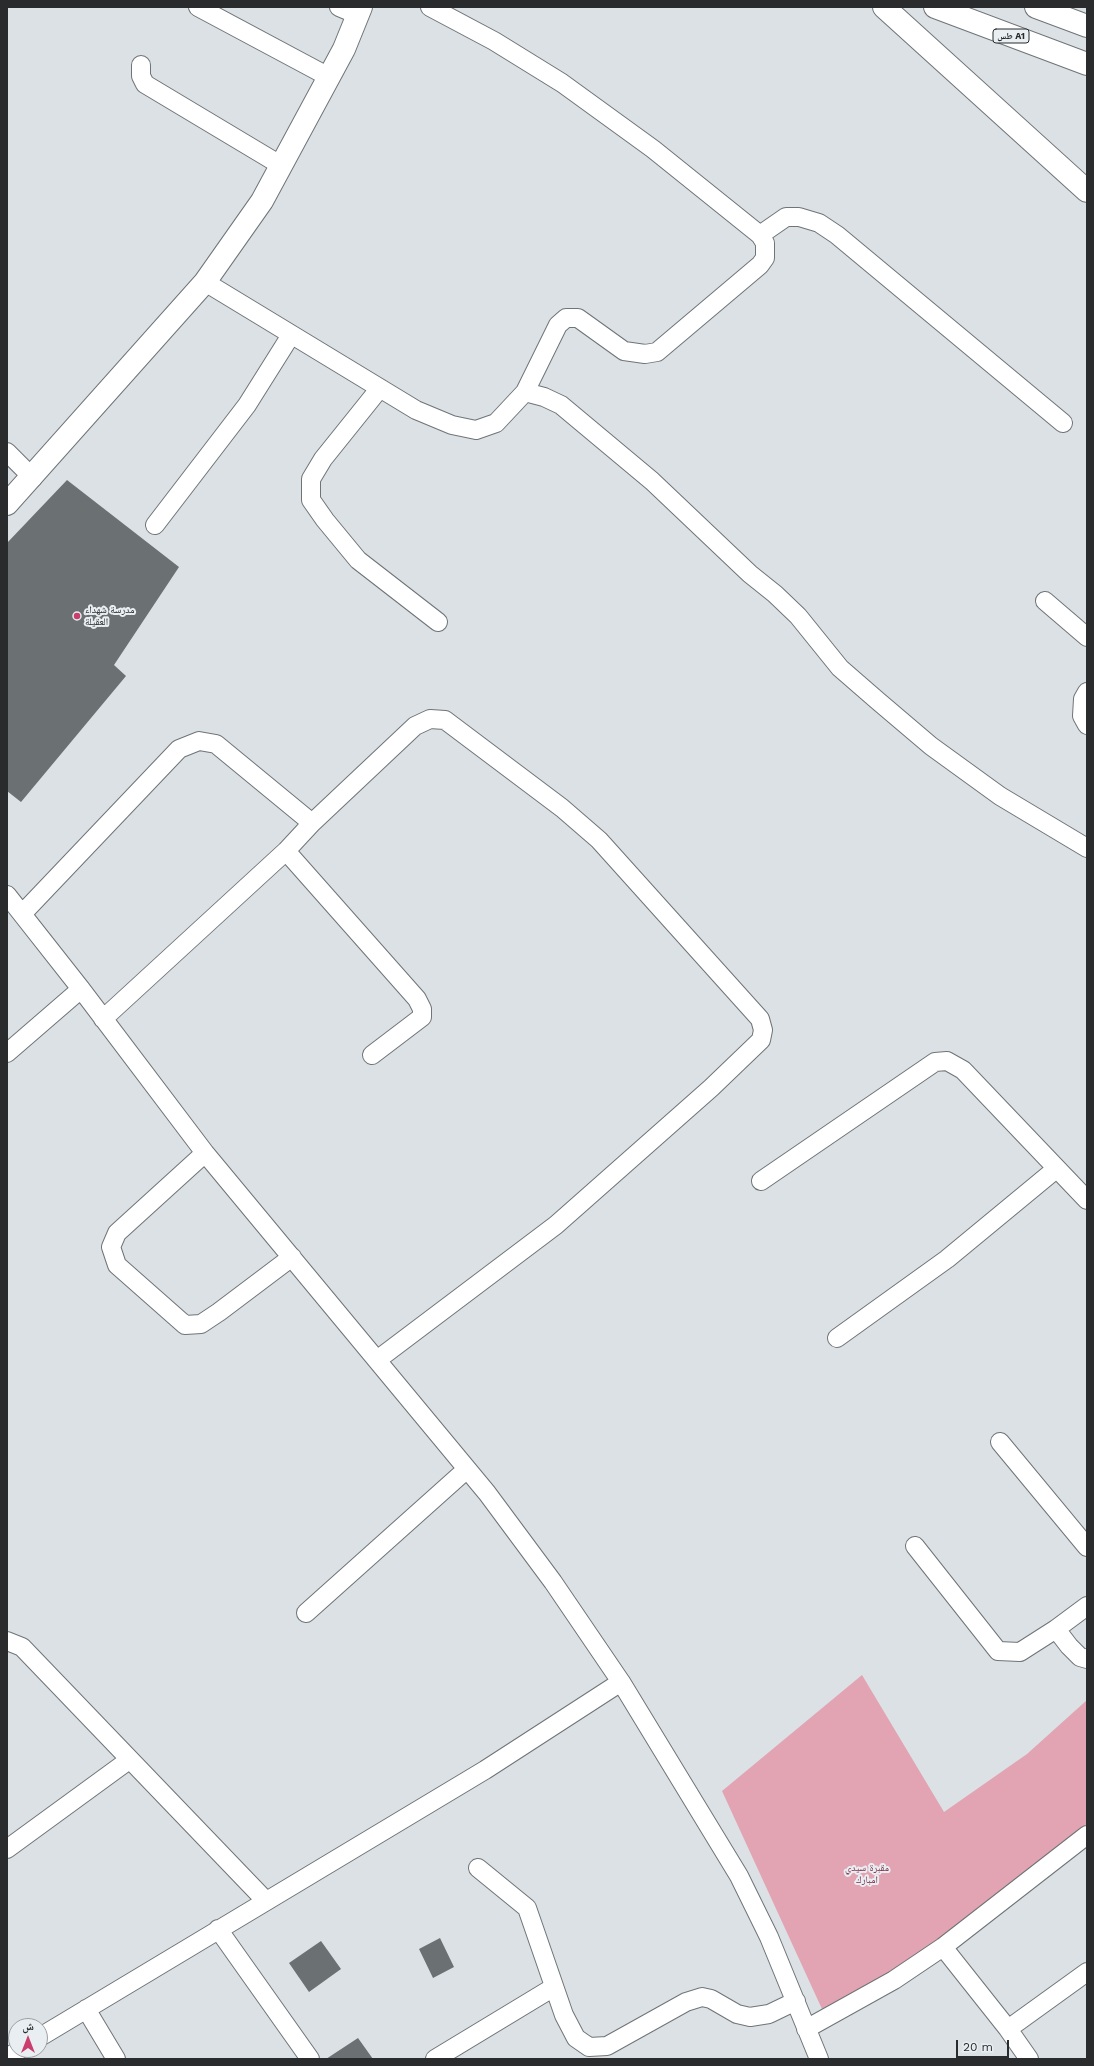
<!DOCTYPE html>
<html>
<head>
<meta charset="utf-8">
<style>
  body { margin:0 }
  #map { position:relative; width:1094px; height:2066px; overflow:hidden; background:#dbe1e4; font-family:"Work Sans","Noto Naskh Arabic",sans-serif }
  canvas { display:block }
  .frame { position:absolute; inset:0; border:8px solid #292b2d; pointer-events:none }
  .north { position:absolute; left:8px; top:2018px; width:40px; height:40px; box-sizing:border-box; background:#e8eef1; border:1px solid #9ca0a3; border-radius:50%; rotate:0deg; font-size:11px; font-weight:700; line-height:16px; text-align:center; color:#292b2d }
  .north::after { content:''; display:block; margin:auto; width:14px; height:18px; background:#ca3d6c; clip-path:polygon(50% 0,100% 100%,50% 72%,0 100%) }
  .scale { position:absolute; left:956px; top:2040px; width:53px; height:18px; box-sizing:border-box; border:2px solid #292b2d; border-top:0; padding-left:5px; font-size:12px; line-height:14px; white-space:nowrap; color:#292b2d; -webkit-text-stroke:3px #e8eef1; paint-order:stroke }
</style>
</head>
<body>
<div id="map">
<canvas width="1094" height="2066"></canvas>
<div class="frame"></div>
<div class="north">ش</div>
<div class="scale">20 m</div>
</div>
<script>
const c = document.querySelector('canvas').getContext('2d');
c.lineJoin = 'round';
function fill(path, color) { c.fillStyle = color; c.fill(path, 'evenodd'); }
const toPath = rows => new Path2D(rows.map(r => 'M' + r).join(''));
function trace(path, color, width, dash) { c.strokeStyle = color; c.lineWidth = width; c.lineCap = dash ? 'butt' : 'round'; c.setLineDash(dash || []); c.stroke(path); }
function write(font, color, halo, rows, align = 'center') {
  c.font = font + ' "Work Sans","Noto Naskh Arabic",sans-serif'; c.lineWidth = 4; c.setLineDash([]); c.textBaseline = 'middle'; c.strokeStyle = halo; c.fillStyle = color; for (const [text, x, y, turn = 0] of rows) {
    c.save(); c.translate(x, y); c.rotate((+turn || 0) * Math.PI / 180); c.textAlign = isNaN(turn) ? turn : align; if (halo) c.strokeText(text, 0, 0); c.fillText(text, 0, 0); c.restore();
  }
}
const green = toPath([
  [862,1675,944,1812,1027,1754,1087,1700,1087,1824,1080,1829,1065,1847,942,1937,872,1986,822,2009,722,1791]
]);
const building = toPath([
  [67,480,179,567,114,665,126,676,21,802,7,791,7,543],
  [440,1938,454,1967,433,1978,419,1949],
  [321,1941,341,1969,309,1992,289,1963],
  [358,2038,373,2059,326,2059]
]);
const street = toPath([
  [198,7,329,77],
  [339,7,358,15],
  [430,7,494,41,562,83,653,149,760,235,765,243,765,258,760,265,657,352,645,354,624,351,578,318,566,318,558,325,525,392],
  [141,65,141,76,145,84,282,166],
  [760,235,786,217,799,217,819,223,837,235,1063,423],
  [205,282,416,410,452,425,476,430,496,423,525,392,544,397,561,405,652,481,750,574,775,594,798,616,840,668,878,701,931,746,1000,796,1087,848],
  [380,388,323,459,311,479,311,500,325,520,358,560,438,622],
  [7,452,33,478],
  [155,525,247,405,291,335],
  [1045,601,1087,637],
  [1087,692,1083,699,1082,716,1087,725],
  [286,851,417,999,422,1009,422,1017,372,1055],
  [7,895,81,989,205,1153,487,1493,553,1582,621,1682,739,1876,769,1937,819,2059],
  [22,914,179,749,199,741,216,744,312,823],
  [103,1019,286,851,312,823,415,726,430,719,445,720,562,808,599,840,760,1019,763,1030,761,1040,711,1088,556,1225,377,1360],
  [7,1053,81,989],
  [205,1153,117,1233,111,1247,117,1265,185,1325,201,1324,219,1312,292,1257],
  [761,1181,935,1062,947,1061,963,1070,1087,1200],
  [837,1338,947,1259,1056,1169],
  [1000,1442,1087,1547],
  [915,1546,998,1651,1020,1652,1056,1629,1069,1646,1080,1657,1087,1659],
  [306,1613,467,1469],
  [1056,1629,1087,1606],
  [7,1641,22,1647,265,1900],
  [7,1849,129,1760],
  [478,1868,527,1908,564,2015,576,2038,589,2047,607,2046,686,2002,702,1997,711,1999,737,2014,750,2017,769,2014,796,2001],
  [218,1929,310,2059],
  [943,1947,1008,2029,1087,1972],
  [86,2009,116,2059],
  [806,2029,894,1980,943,1947,1087,1835],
  [1008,2029,1029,2059],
  [40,2037,485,1770,621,1682],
  [7,2058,19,2050],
  [435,2059,554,1987]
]);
const secondary = toPath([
  [884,7,1087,191],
  [7,504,205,282,262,201,344,49,361,7]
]);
const highway = toPath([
  [935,7,1087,64],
  [1036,7,1087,26]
]);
const markers = [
  [77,616,4,"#ca3d6c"]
];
const shields = [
  [1011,36,36]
];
const shieldNames = [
  ["طس A1",1011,36]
];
const poiNames = [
  ["مدرسة شهداء",85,610],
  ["العقيلة",85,622]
];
const parkNames = [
  ["مقبرة سيدي",867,1868],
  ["امبارك",867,1880]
];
fill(green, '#e2a4b2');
fill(building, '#6b7073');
trace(street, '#6f7477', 20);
trace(secondary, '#6f7477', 24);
trace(highway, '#6f7477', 24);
trace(street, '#fff', 18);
trace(secondary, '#fff', 22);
trace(highway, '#fff', 22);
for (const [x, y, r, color] of markers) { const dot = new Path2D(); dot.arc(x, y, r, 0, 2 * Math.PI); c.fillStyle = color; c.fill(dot); trace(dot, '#e8eef1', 1.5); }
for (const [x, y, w] of shields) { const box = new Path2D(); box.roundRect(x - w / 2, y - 7, w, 14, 3); c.fillStyle = '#e8eef1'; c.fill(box); trace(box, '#292b2d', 1); }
write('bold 9px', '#292b2d', null, shieldNames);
write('10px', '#292b2d', '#e8eef1', poiNames, 'left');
write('10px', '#7f2b45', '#e8eef1', parkNames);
</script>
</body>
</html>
